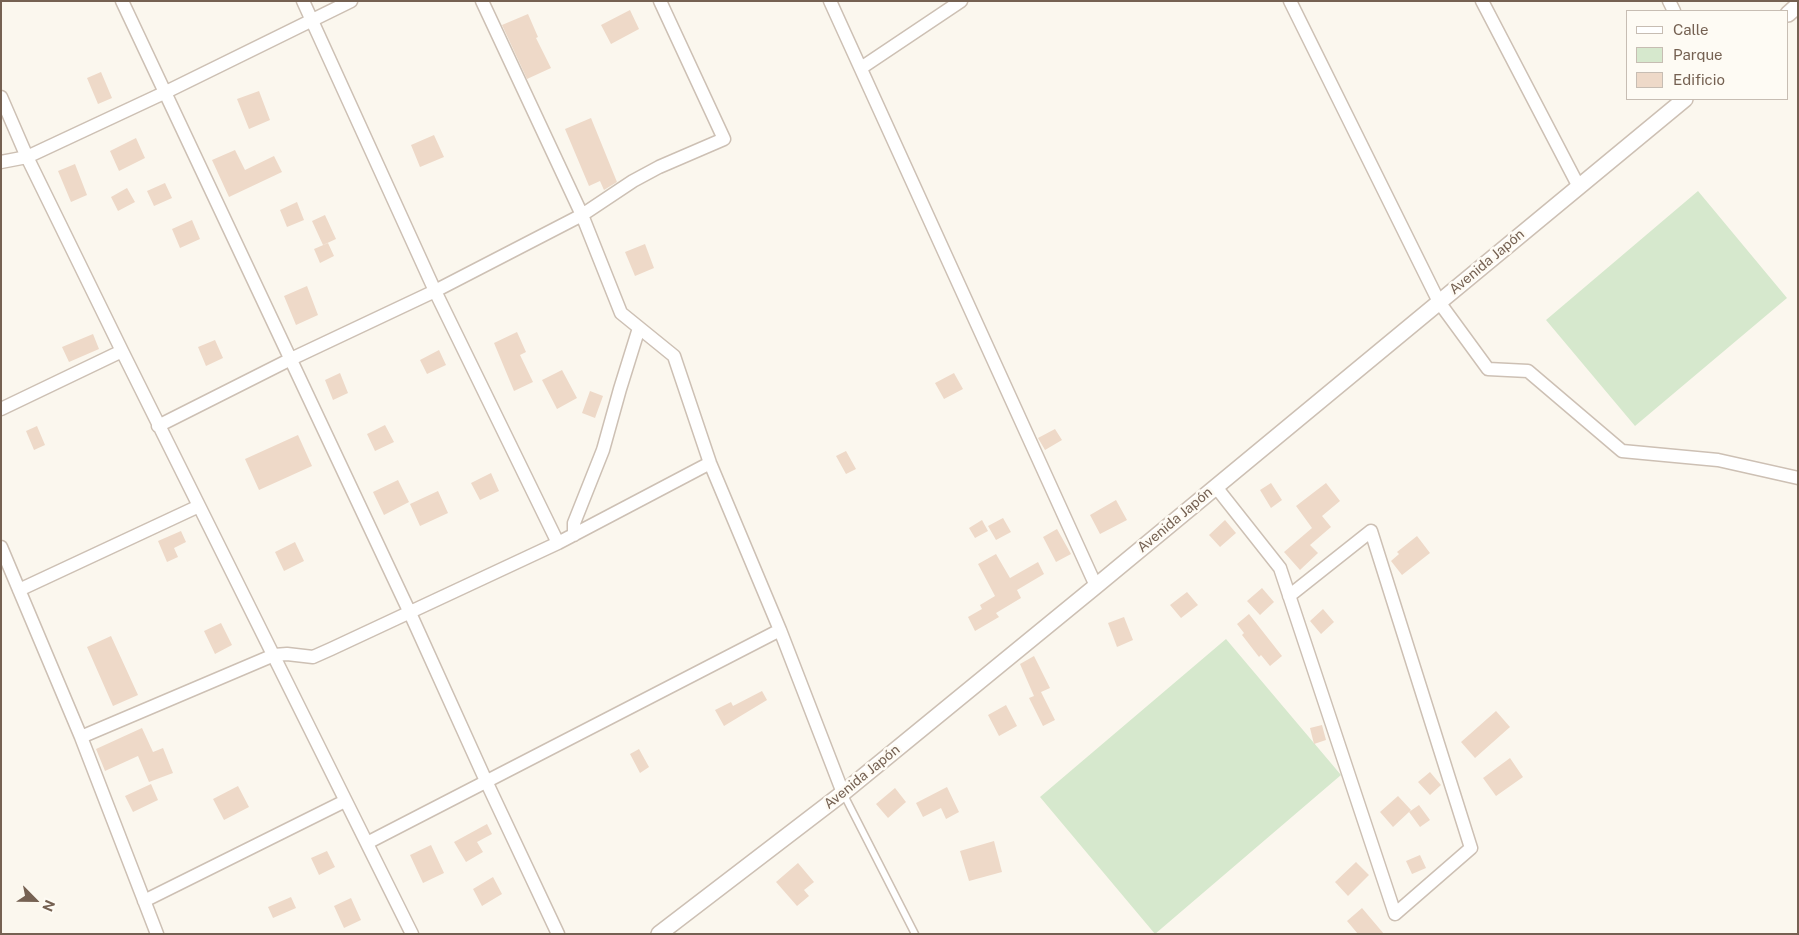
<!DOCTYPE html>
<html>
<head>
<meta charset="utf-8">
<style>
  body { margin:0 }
  #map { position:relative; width:1799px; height:935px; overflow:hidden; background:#fbf7ee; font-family:"Public Sans",sans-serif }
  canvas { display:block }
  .frame { position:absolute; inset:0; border:2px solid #756152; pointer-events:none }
  .legend { position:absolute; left:1626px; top:10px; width:162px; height:90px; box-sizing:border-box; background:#fefbf4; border:1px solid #c7bdb3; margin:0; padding:6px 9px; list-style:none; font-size:15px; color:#756152 }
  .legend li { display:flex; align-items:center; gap:10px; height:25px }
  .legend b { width:25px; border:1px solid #c7bdb3 }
  .north { position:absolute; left:10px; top:875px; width:50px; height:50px; -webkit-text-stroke:4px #fefbf4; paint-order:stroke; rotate:113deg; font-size:14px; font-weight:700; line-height:20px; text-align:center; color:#756152 }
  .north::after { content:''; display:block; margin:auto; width:18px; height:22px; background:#756152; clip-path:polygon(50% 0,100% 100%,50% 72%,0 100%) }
</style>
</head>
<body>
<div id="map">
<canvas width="1799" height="935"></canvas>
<div class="frame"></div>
<ul class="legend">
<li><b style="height:6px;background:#fff"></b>Calle</li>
<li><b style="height:14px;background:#d6e8cd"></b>Parque</li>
<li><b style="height:14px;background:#eed9c8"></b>Edificio</li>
</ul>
<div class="north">N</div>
</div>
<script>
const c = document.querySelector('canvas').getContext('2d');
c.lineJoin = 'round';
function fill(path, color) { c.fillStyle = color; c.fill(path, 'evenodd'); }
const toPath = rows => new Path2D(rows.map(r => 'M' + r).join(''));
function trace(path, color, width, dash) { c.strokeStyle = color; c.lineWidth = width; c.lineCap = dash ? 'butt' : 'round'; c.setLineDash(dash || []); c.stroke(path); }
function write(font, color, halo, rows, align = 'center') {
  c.font = font + ' "Public Sans",sans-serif'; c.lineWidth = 5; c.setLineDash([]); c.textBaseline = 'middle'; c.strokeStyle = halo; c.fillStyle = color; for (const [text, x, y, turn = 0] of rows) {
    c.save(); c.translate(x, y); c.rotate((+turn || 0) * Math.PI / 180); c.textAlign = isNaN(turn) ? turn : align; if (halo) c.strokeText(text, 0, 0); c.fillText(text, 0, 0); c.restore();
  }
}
const green = toPath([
  [1698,191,1787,298,1635,426,1546,320],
  [1226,639,1341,775,1155,934,1040,797]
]);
const building = toPath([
  [630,10,639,29,611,44,601,25],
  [528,14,538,37,536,38,551,68,527,79,502,25],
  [101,72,112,98,98,104,87,78],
  [259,91,270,120,249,129,237,99],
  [591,118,617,182,604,190,600,181,589,186,565,129],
  [434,135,444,157,420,167,411,145],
  [136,138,145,158,119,171,110,151],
  [235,150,245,170,274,156,282,172,229,197,212,160],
  [75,164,87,195,71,202,58,171],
  [165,183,172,198,154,206,147,191],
  [127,188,135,202,118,211,111,197],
  [297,202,304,220,287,227,280,210],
  [325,215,336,239,323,245,312,221],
  [192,220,200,239,180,248,172,229],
  [328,243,334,256,320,263,314,249],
  [645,244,654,268,635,276,625,252],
  [307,286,318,315,296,325,284,296],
  [517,332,526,352,520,355,533,382,514,391,494,343],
  [93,334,99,349,69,362,62,347],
  [215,340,223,358,206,366,198,347],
  [439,350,446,365,427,374,420,360],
  [562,370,577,398,557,409,542,380],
  [340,373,348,393,333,400,325,380],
  [954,373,963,389,944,399,935,383],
  [590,391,603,396,595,418,582,413],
  [385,425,394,442,375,451,367,434],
  [37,426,45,445,34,450,26,431],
  [1055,429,1062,440,1045,450,1038,438],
  [298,435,312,466,259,490,245,459],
  [846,451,856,469,846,474,836,456],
  [491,473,499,491,480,500,471,483],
  [398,480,409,502,384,515,373,492],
  [1271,483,1282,500,1271,508,1260,490],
  [1326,483,1340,501,1322,516,1331,527,1310,545,1318,553,1300,570,1284,552,1312,528,1296,506],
  [438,491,448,513,420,526,410,504],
  [1116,500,1127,520,1100,534,1090,515],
  [1003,518,1011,532,996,540,988,526],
  [982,520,988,531,975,538,969,528],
  [1225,520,1236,533,1220,547,1209,535],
  [1057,529,1071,554,1056,562,1043,537],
  [181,531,186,542,174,548,178,557,167,562,158,541],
  [1417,536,1430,553,1402,575,1391,561,1399,554,1397,552],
  [295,542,304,561,284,571,275,552],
  [996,554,1010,578,1038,562,1044,574,1017,590,1021,598,996,613,999,617,975,631,968,617,982,609,980,605,995,596,978,564],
  [1262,588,1274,602,1260,615,1247,601],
  [1187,592,1198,605,1181,618,1170,605],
  [1323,609,1334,622,1321,634,1310,621],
  [1249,614,1282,656,1270,666,1261,655,1259,657,1242,635,1244,633,1237,624],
  [1124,617,1133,640,1117,647,1108,623],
  [221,623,232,645,215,654,204,631],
  [111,636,138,695,113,706,87,647],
  [1034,656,1050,688,1041,692,1055,720,1043,726,1029,698,1034,696,1020,664],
  [762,691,767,700,724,726,715,710,731,702,733,706],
  [1006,705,1017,726,999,736,988,715],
  [1496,711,1510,727,1475,758,1461,742],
  [1322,725,1326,740,1314,744,1310,728],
  [142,728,153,752,163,748,173,773,149,782,138,756,105,771,96,749],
  [639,749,649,767,640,773,630,754],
  [1510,758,1523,777,1496,796,1483,778],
  [1430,772,1441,785,1430,795,1418,782],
  [151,784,158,800,133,812,125,796],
  [238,786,249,807,224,820,213,799],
  [947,787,959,812,946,819,941,808,923,817,916,803],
  [895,788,906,802,888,818,876,804],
  [1398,796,1411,810,1409,812,1419,805,1430,820,1420,827,1409,812,1393,827,1380,812],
  [487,824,492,834,477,842,483,852,466,862,454,842],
  [994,841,1002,872,969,881,960,851],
  [431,845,444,873,423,883,410,855],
  [327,851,335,867,319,875,311,858],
  [1420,855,1426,868,1412,874,1406,861],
  [1356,862,1369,875,1348,896,1335,882],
  [798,863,814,882,804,890,809,896,797,906,776,882],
  [493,877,502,894,482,906,473,889],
  [291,897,296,908,273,918,268,907],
  [351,898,361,920,344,928,334,906],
  [1362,908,1384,934,1358,934,1347,921]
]);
const service = toPath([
  [843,793,915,934]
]);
const minor = toPath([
  [122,1,410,613,486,781,558,934],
  [303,1,435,291,558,543],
  [482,1,582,215,621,313,674,356,710,463,780,630,843,793],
  [830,1,1096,586],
  [1290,1,1439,302,1488,369,1528,371,1622,451,1718,460,1798,478],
  [1482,1,1579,187],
  [1669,1,1674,11],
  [861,68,961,1],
  [1,97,27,157,122,351,412,934],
  [1,162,27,157,166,92,351,1],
  [1,409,122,351],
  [158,426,291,359,435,291,582,215,633,181,659,167,724,139,660,1],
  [1216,487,1280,568,1395,914,1471,848,1371,531,1289,596],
  [574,535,574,523,603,450,620,389,639,328],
  [1,547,81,737,157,934],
  [19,590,199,506],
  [81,737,274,655,287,654,313,657,331,649,558,543,710,463],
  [367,843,780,630],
  [144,901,345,801]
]);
const tertiary = toPath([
  [1788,14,1798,5],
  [659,934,843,793,1096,586,1685,99]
]);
const streetNames = [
  ["Avenida Japón",1487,262,-40],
  ["Avenida Japón",1175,520,-40],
  ["Avenida Japón",862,777,-39]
];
fill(green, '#d6e8cd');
fill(building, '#eed9c8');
trace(service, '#cdc0b4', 9);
trace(minor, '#cdc0b4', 15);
trace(tertiary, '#cdc0b4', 18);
trace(service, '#fff', 6);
trace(minor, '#fff', 12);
trace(tertiary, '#fff', 15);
write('14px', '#756152', '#fefbf4', streetNames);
</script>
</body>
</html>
